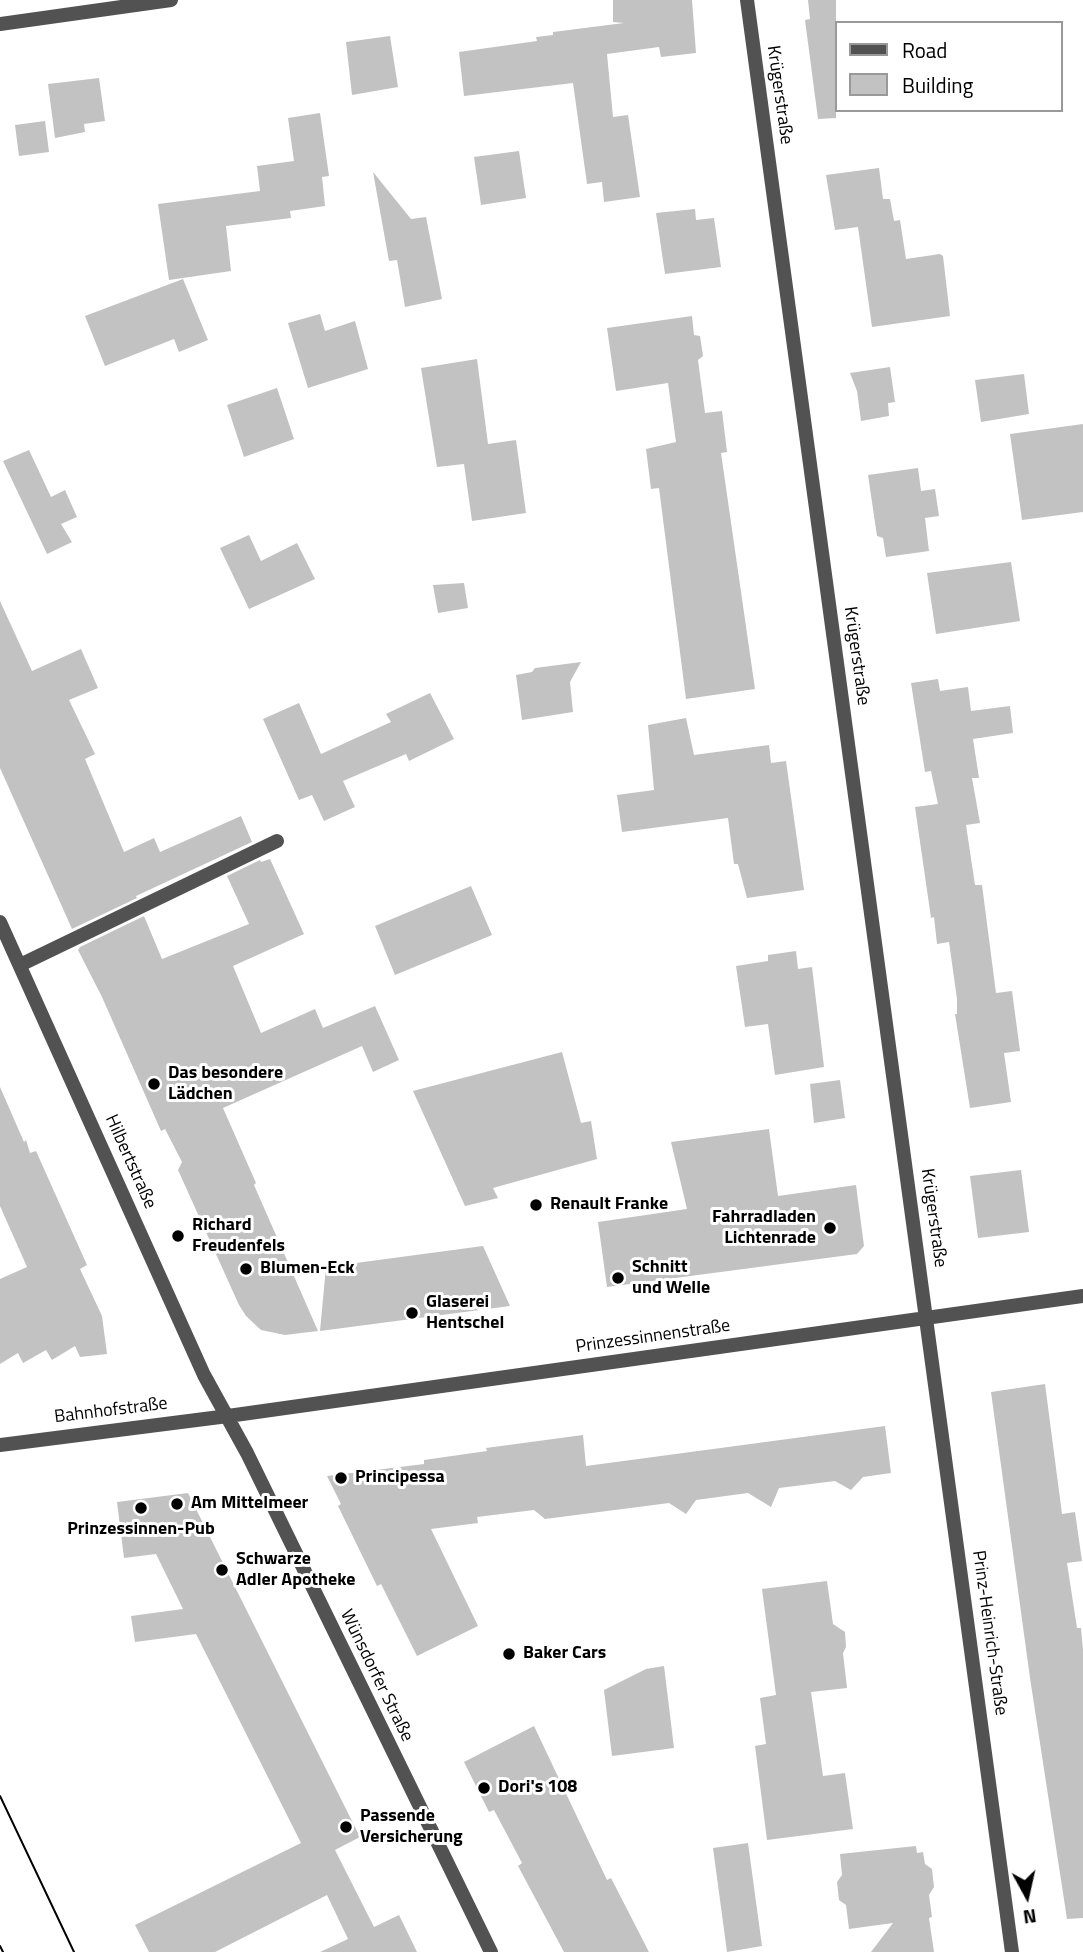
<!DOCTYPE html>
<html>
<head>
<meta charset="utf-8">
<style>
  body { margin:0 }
  #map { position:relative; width:1083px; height:1952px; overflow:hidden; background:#fff; font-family:"Titillium Web",sans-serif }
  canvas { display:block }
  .legend { position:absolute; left:835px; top:21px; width:228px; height:91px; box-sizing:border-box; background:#fff; border:2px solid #999; margin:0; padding:9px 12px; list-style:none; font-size:21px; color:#000 }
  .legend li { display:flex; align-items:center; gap:14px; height:35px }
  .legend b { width:35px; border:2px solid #999 }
  .north { position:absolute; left:992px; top:1861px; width:70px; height:70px; -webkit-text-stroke:5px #fff; paint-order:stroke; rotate:172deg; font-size:19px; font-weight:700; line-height:28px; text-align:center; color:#000 }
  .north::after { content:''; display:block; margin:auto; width:24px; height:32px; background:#000; clip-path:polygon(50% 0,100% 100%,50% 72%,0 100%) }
</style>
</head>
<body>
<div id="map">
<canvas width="1083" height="1952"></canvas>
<ul class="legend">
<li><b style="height:9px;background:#525252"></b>Road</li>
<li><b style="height:19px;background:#c2c2c2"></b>Building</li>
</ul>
<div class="north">N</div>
</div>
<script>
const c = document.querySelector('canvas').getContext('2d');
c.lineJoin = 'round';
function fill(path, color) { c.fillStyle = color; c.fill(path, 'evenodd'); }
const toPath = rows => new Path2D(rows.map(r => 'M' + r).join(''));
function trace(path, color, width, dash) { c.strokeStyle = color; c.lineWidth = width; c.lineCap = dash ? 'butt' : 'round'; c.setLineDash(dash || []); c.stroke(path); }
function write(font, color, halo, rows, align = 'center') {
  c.font = font + ' "Titillium Web",sans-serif'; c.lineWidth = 6; c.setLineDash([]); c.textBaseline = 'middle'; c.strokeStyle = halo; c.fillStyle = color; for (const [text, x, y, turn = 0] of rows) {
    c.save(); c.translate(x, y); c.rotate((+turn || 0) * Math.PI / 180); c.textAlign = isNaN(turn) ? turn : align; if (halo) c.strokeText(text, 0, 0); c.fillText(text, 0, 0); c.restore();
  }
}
const building = toPath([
  [613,0,692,0,696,53,661,57,659,47,607,54,613,117,628,115,640,197,604,202,602,182,587,184,573,83,464,96,459,52,537,41,536,37,553,35,553,32,624,23,613,22],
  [808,0,836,0,836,118,818,119,805,20,810,19],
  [390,36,398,87,352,95,346,42],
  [99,78,105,121,84,124,85,132,55,138,48,84],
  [320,113,329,176,322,177,325,206,290,211,291,218,226,226,231,271,169,280,158,204,260,191,257,166,294,161,288,118],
  [45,121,49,152,19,156,15,125],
  [519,151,526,198,481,205,474,157],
  [879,168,883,199,890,199,894,221,900,220,906,259,940,254,943,256,950,316,872,327,858,227,835,230,826,175],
  [373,172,411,219,426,217,442,299,405,307,397,260,389,261],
  [695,209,696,220,714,218,721,267,665,274,656,213],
  [183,279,208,340,179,352,174,339,105,366,85,316],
  [320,314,325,331,355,321,368,369,308,388,288,323],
  [692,316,694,335,700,336,703,356,698,360,705,413,722,411,727,452,721,453,755,689,686,699,659,488,651,489,646,449,676,442,668,383,616,391,607,328],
  [477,359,488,444,516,440,526,513,472,521,464,464,437,467,421,368],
  [890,367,895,402,888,403,889,416,861,421,857,391,850,373],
  [1024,374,1029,414,981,422,975,380],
  [277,388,294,439,244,457,227,405],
  [1083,424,1083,512,1022,520,1010,434],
  [29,450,51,497,65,490,77,517,61,524,72,542,47,554,3,461],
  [918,468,921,491,935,489,939,516,925,518,929,551,886,557,883,538,877,536,868,475],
  [249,535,261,561,297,543,315,579,249,609,220,548],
  [1011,562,1020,621,936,634,927,573],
  [464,583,468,608,438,613,433,585],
  [0,601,32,671,81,649,98,688,69,700,95,754,85,759,124,852,154,838,160,852,241,816,252,842,136,896,137,898,72,929,0,768],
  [581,662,570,682,573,712,522,720,516,675,532,672,535,668],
  [938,679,940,691,968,687,971,711,1010,706,1013,733,973,739,979,778,972,778,980,823,966,825,975,885,982,885,996,993,1012,991,1020,1051,1004,1053,1011,1102,970,1108,955,1014,957,1014,957,999,949,942,937,944,934,917,931,918,915,807,938,804,931,771,925,772,911,683],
  [430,693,454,739,409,761,406,754,343,781,355,807,324,821,312,795,299,800,263,719,299,703,321,754,391,722,386,714],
  [686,718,694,755,769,745,771,763,786,761,804,890,747,898,738,864,734,864,728,818,622,832,617,795,654,790,648,725],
  [270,859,304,934,233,966,261,1033,315,1009,323,1028,375,1006,399,1060,373,1072,362,1046,223,1108,256,1183,254,1185,318,1331,285,1335,261,1330,246,1316,239,1305,178,1170,182,1162,165,1129,161,1131,102,997,78,950,80,947,144,916,162,959,249,924,227,876,260,860,261,862],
  [471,886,492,935,395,975,375,926],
  [796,951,798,969,812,967,824,1067,775,1075,768,1024,745,1027,736,966,768,961,768,955],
  [562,1052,581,1123,591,1121,597,1159,493,1188,498,1198,465,1206,413,1091],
  [840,1080,845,1118,814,1123,810,1084],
  [0,1087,24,1142,26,1140,30,1153,36,1151,87,1265,80,1269,102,1316,107,1354,80,1357,75,1346,52,1360,46,1350,23,1363,18,1353,0,1364,0,1279,27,1267,0,1206],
  [769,1129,778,1196,856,1185,864,1246,857,1254,607,1287,598,1222,687,1209,671,1142],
  [1021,1170,1029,1232,978,1238,970,1176],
  [483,1246,510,1306,320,1331,326,1267],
  [1045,1384,1062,1514,1075,1512,1082,1561,1067,1563,1077,1628,1081,1628,1083,1650,1083,1918,1067,1919,1030,1678,991,1392],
  [885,1426,891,1473,863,1477,851,1490,835,1481,779,1488,771,1507,748,1493,696,1500,686,1514,669,1503,545,1519,534,1510,477,1517,478,1523,431,1529,478,1626,417,1656,381,1584,377,1586,338,1506,341,1504,327,1476,424,1464,424,1460,487,1451,486,1448,583,1435,586,1466],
  [188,1493,360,1837,335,1850,374,1927,399,1915,417,1952,320,1952,348,1939,327,1895,215,1952,149,1952,135,1925,301,1843,196,1634,135,1642,131,1616,183,1609,156,1554,124,1558,117,1502],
  [827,1581,833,1624,845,1632,846,1647,843,1653,847,1688,811,1692,823,1776,845,1773,853,1829,767,1840,755,1746,766,1744,760,1698,776,1695,762,1589],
  [664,1666,674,1748,612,1756,604,1690,646,1669],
  [534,1726,607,1880,611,1878,649,1952,564,1952,518,1866,522,1863,494,1810,489,1812,464,1762],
  [748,1843,762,1946,727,1952,713,1848],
  [916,1846,917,1853,923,1852,925,1864,932,1869,934,1887,929,1895,932,1917,929,1918,934,1952,871,1952,893,1923,849,1929,846,1905,839,1900,837,1882,842,1875,840,1854]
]);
const service = toPath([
  [20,965,277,841]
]);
const minor = toPath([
  [747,0,1012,1952],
  [0,24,171,0],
  [0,922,204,1375,247,1453,491,1952],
  [228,1416,1083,1296]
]);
const tertiary = toPath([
  [0,1445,228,1416]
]);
const tram = toPath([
  [0,1796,74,1952],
  [0,1946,3,1952]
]);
const markers = [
  [154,1084,7,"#000"],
  [536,1205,7,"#000"],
  [830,1228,7,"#000"],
  [178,1236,7,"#000"],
  [246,1269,7,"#000"],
  [618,1278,7,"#000"],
  [412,1313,7,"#000"],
  [341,1478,7,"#000"],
  [177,1504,7,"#000"],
  [141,1508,7,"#000"],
  [222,1570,7,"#000"],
  [509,1654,7,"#000"],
  [484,1788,7,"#000"],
  [346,1827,7,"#000"]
];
const streetNames = [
  ["Krügerstraße",779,95,82],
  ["Krügerstraße",856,656,82],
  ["Hilbertstraße",130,1162,66],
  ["Krügerstraße",933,1218,82],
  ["Prinzessinnenstraße",653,1337,-8],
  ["Bahnhofstraße",111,1411,-7],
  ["Prinz-Heinrich-Straße",989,1633,82],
  ["Wünsdorfer Straße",376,1676,64]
];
const poiNames = [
  ["Das besondere",168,1074],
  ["Lädchen",168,1095],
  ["Renault Franke",550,1205],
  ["Fahrradladen",816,1218,"right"],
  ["Lichtenrade",816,1239,"right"],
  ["Richard",192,1226],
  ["Freudenfels",192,1247],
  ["Schnitt",632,1268],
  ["und Welle",632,1289],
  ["Blumen-Eck",260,1269],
  ["Glaserei",426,1303],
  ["Hentschel",426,1324],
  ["Principessa",355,1478],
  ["Am Mittelmeer",191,1504],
  ["Prinzessinnen-Pub",141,1530,"center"],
  ["Schwarze",236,1560],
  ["Adler Apotheke",236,1581],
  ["Baker Cars",523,1654],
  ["Dori's 108",498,1788],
  ["Passende",360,1817],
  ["Versicherung",360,1838]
];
fill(building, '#c2c2c2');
trace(service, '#525252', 14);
trace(minor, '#525252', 14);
trace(tertiary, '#525252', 14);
trace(tram, '#000', 2);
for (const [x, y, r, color] of markers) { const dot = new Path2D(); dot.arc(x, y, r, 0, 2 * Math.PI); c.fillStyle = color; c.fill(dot); trace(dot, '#fff', 2.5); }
write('18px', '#000', '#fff', streetNames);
write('bold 18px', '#000', '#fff', poiNames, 'left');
</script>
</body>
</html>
